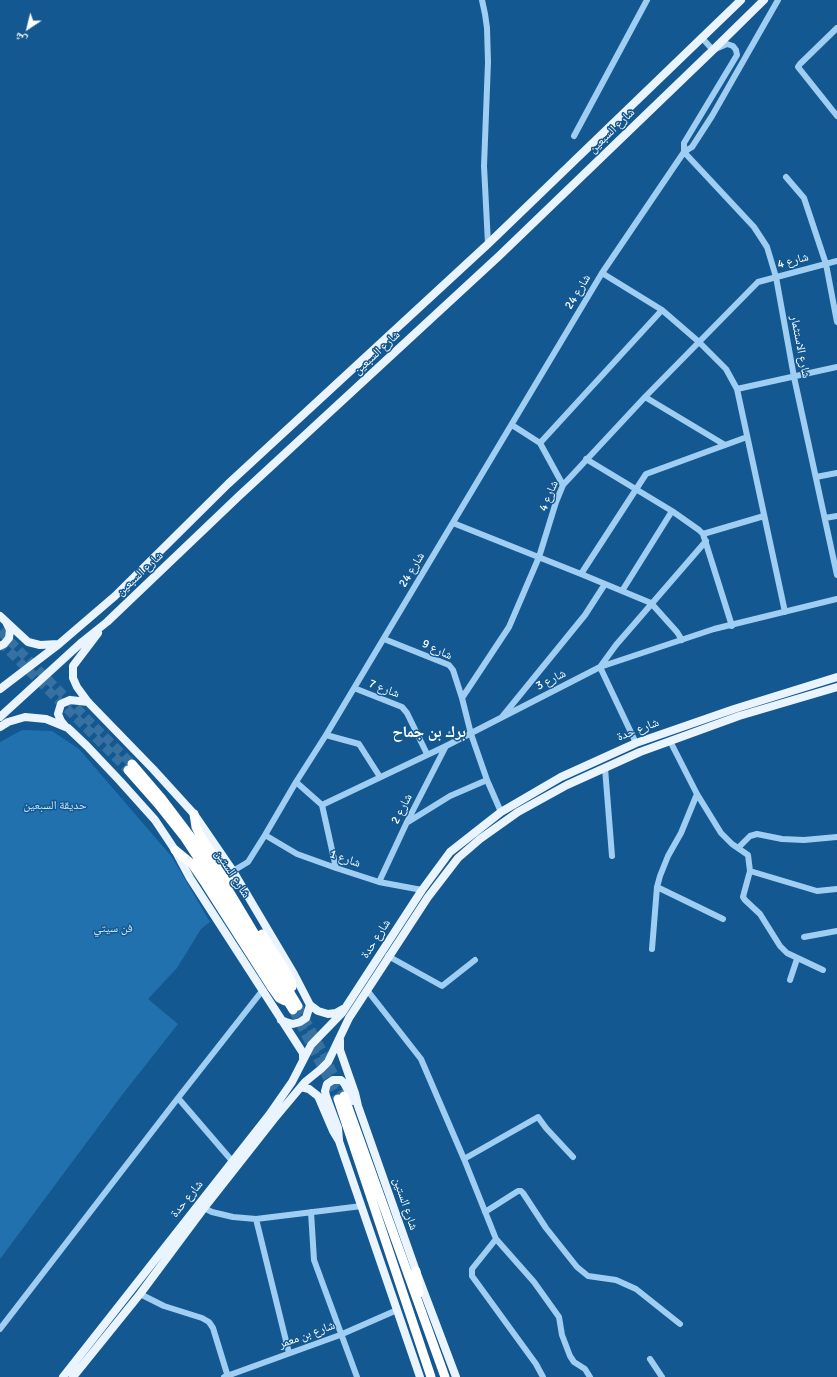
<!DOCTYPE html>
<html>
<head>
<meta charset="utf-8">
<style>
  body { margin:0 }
  #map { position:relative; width:837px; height:1377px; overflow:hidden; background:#135891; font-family:Signika,"Noto Naskh Arabic",sans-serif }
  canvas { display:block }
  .north { position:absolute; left:8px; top:8px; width:40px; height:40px; -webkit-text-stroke:3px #135891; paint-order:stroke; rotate:215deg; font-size:11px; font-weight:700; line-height:16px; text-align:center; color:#fff }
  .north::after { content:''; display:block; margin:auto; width:14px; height:18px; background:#fff; clip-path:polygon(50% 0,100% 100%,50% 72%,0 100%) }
</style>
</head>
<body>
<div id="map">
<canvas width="837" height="1377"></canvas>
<div class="north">ش</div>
</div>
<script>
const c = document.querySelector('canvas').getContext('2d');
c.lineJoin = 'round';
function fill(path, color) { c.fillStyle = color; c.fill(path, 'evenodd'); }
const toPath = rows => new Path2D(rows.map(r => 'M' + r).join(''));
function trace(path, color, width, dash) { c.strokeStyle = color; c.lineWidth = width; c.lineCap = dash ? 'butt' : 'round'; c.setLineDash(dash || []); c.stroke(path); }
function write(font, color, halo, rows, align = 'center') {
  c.font = font + ' Signika,"Noto Naskh Arabic",sans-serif'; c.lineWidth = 3; c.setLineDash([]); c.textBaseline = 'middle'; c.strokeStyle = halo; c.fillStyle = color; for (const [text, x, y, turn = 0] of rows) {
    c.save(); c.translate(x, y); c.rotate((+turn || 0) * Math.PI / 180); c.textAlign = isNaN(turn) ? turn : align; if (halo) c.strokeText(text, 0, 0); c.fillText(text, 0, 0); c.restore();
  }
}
const green = toPath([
  [22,730,52,731,79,749,172,857,210,922,201,929,177,968,148,999,178,1024,122,1095,0,1259,0,742]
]);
const highwayTunnel = toPath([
  [0,631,132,764],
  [0,642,128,770],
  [298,1006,323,1052,344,1096],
  [293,1010,338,1099]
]);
const minor = toPath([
  [482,0,485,14,487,28,488,62,484,166,488,244],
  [837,28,800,64,798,67,837,116],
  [574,136,647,0],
  [684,152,754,227,767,247,776,277,794,377,837,575],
  [684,152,684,143,737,55,736,50,733,46,727,44,713,50,702,38],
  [786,177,804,198,826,264,837,322],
  [602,273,662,310,699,342,726,369,737,389,785,612],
  [737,389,837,367],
  [645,397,725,445],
  [512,425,540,443,563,485],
  [540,443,662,310],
  [586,459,672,511,699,530,703,534,732,626],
  [816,477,837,473],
  [825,518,837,516],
  [453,523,581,574,651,603,677,632,682,640],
  [703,534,764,516],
  [581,574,646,474,747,437],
  [622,591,672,511],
  [384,639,449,665,453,670,462,698],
  [354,688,402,707,407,713,427,754],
  [502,717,585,615,605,584],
  [326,735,359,744,380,777],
  [670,741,697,794,721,833,732,844,748,855,750,871,744,893,743,897,745,900,760,914,780,946,787,953,823,970],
  [636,743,600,667,616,645,706,541],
  [605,768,612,856],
  [296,782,322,805],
  [322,805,446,746,600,667,714,629,837,599],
  [322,805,336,868],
  [501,812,487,780,471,734,462,698,509,627,539,557,556,502,563,485,645,397,758,282,837,261],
  [408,822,450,796,487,780],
  [265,835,297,854,336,868,379,882,422,890],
  [738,848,750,836,757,834,782,839,804,840,837,837],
  [233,871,248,862,265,835,296,782,326,735,602,273,684,152,692,147,712,116,778,0],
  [750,871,817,891,837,889],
  [379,882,407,822,446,746],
  [657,887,723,919],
  [804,937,837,931],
  [652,949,657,887,660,876,668,856,681,833,697,794],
  [388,956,442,986,475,960],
  [790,980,797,959],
  [367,990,421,1059,464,1159,496,1239,472,1269,472,1276,536,1364,543,1377],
  [178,1098,233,1162],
  [464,1159,538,1117,546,1128,573,1157],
  [204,1208,212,1212,233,1217,256,1219,362,1206],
  [311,1212,314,1260,357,1377],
  [485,1212,518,1191,521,1191,523,1193,546,1228,577,1267,588,1276,616,1280,636,1289,680,1324],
  [256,1219,289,1353],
  [496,1239,534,1282,559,1317,562,1335,570,1356,574,1362,585,1369,590,1377],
  [140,1294,164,1306,202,1318,209,1322,213,1328,228,1377],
  [0,1329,178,1098,262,991],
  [650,1359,662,1377],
  [224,1377,340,1335,397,1310]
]);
const major = toPath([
  [0,616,28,642,40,645,58,644],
  [98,633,73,666,73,678,77,687,88,702,153,769,194,814,233,871,294,974,310,1005,318,1011,328,1014,336,1013,343,1009],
  [0,646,4,644,9,638,10,630,7,624],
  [0,689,59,644,115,596,228,484,488,244,741,0],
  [0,717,82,642,107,622,239,496,499,256,713,50,764,0],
  [0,727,8,722,25,717,46,719,68,728,87,746,120,781,155,820,175,850,190,878,303,1053,303,1058],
  [66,727,61,721,58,714,61,704,70,700,88,702],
  [281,1020,286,1022,293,1024,300,1022,306,1018,310,1005],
  [340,1040,340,1050,355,1093,358,1106,416,1271,456,1377],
  [301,1087,309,1089,318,1096,333,1131,339,1141,420,1377],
  [339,1140,338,1128,326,1096,325,1091,327,1084,333,1080,341,1080,344,1083,354,1101],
  [63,1377,269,1115,292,1082,311,1045,342,1013,422,890,450,852,501,812,561,777,636,743,734,709,837,677],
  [73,1377,140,1294,204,1208,274,1119,305,1082,321,1069,328,1062,349,1018,428,897,458,858,480,839,518,812,567,785,640,752,739,716,837,687]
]);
const highway = toPath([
  [132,764,162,799,209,861,229,891,298,1006],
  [128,770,158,804,185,838,223,896,293,1010],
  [194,814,196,827,200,835,230,882],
  [175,850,192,864,205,883,272,988,279,998,285,1001],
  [262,934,285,970,291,981,292,987],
  [344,1096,445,1377],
  [338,1099,431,1377],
  [416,1271,419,1293]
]);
const streetNames = [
  ["شارع السبعين",612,131,-44],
  ["شارع 4",793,261,-15],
  ["شارع 24",578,292,-59],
  ["شارع الاستثمار",800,347,79],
  ["شارع السبعين",377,353,-43],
  ["شارع 4",549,496,-67],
  ["شارع 24",412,570,-59],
  ["شارع السبعين",140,574,-43],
  ["شارع 9",437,650,25],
  ["شارع 3",551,680,-27],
  ["شارع 7",384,689,21],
  ["شارع حدة",638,730,-21],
  ["شارع 2",402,809,-63],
  ["شارع 1",345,859,19],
  ["شارع الستين",232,874,57],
  ["شارع حدة",376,939,-57],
  ["شارع حدة",187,1199,-51],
  ["شارع الستين",405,1204,71],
  ["شارع بن معمر",307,1335,-20]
];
const parkNames = [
  ["حديقة السبعين",55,806],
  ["فن سيتي",113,929]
];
const districtNames = [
  ["برك بن جماح",429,733]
];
fill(green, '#2171ae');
trace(highwayTunnel, '#3671a2', 9, [9, 4.5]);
trace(minor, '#9fcef2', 6);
trace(major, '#e9f4ff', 8);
trace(highway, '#fff', 9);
write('12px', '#fff', '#135891', streetNames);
write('12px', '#c6e5fd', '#135891', parkNames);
write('bold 16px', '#fff', '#135891', districtNames);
</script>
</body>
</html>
